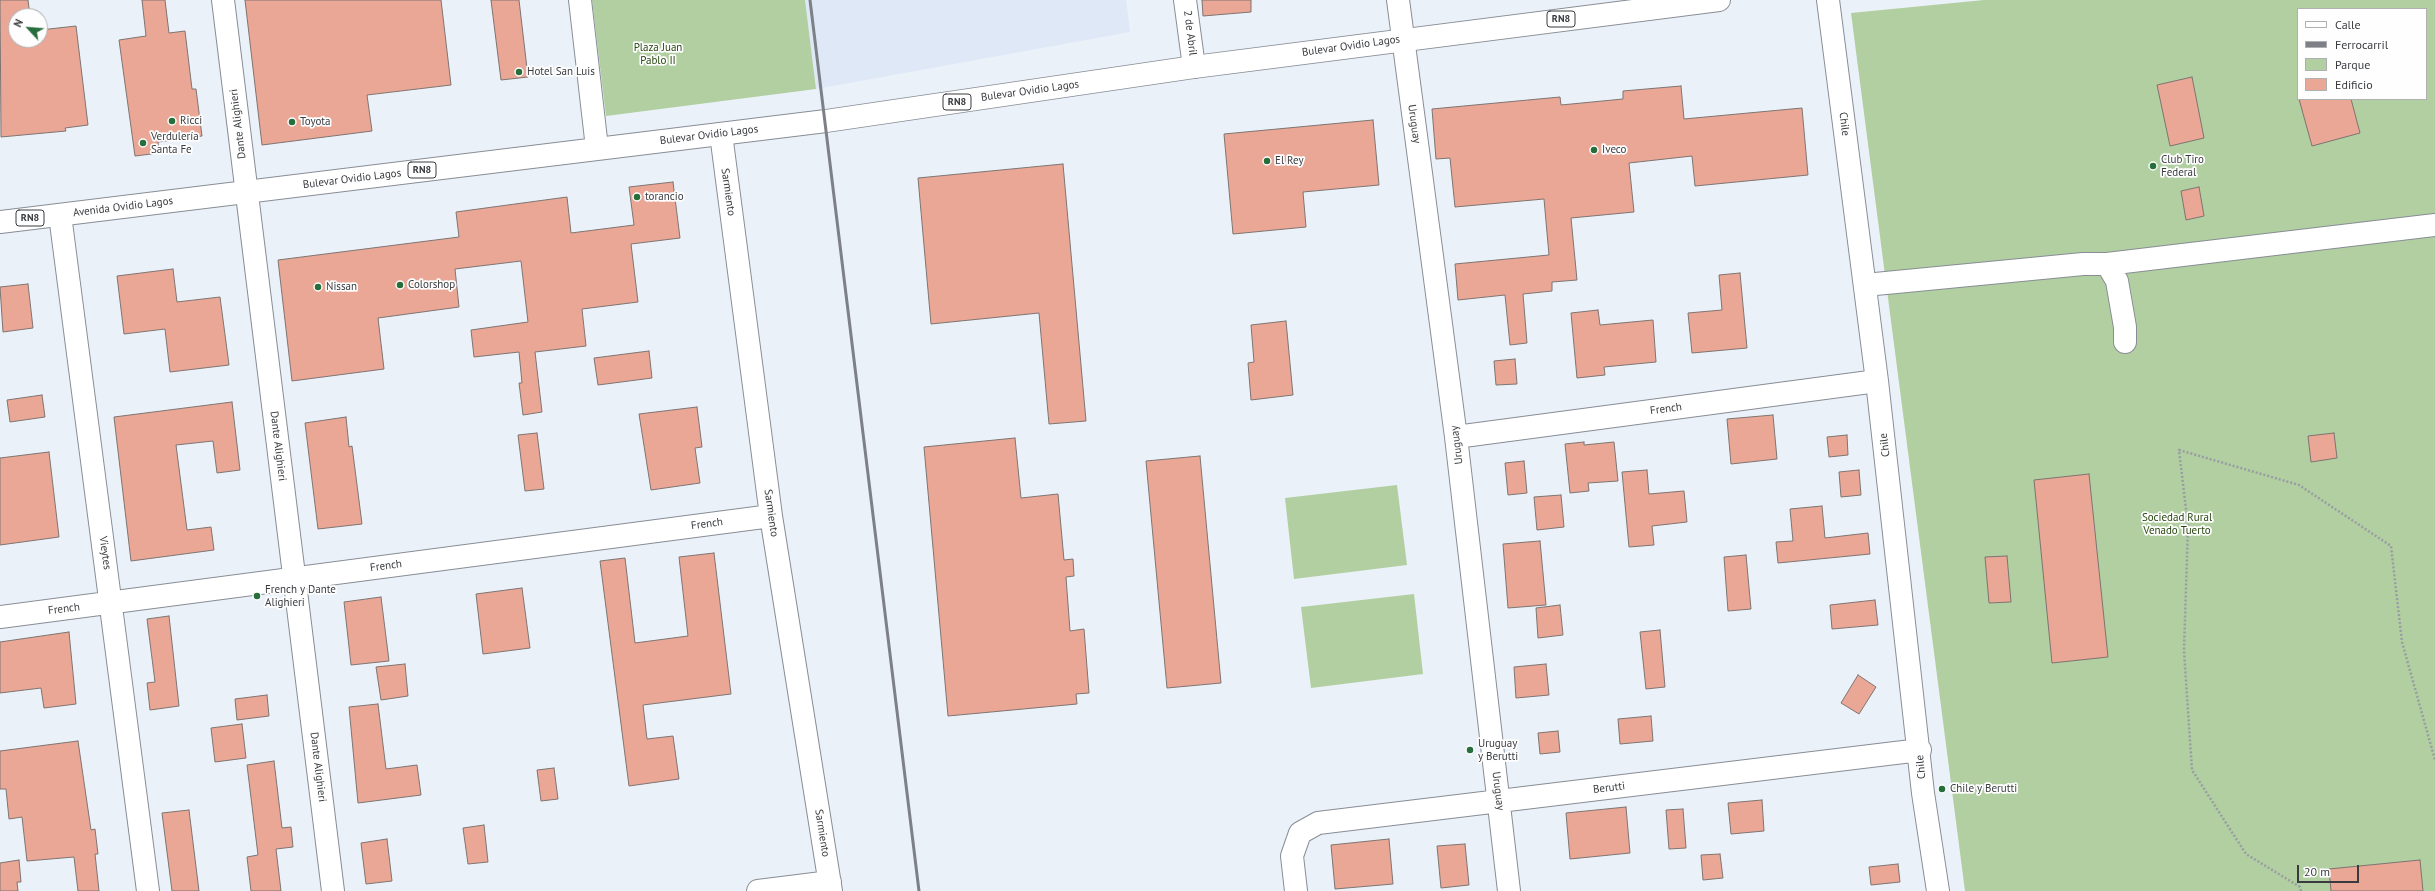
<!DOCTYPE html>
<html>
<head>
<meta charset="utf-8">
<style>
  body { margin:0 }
  #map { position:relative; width:2435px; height:891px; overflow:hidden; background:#ebf1f9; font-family:"PT Sans",sans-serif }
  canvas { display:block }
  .legend { position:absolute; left:2297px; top:8px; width:130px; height:92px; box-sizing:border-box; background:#fefefe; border:1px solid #afb0b2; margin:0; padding:5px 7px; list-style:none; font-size:12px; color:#393b3f }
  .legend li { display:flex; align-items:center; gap:8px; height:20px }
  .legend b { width:20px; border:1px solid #afb0b2 }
  .north { position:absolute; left:8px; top:8px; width:40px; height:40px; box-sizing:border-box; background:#fefefe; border:1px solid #afb0b2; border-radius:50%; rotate:296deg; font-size:11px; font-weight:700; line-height:16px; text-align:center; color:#393b3f }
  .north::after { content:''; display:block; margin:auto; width:14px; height:18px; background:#266e3b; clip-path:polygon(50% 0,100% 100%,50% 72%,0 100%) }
  .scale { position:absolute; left:2297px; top:865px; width:62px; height:18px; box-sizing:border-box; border:2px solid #393b3f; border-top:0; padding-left:5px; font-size:12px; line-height:14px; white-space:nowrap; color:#393b3f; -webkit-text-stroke:3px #fefefe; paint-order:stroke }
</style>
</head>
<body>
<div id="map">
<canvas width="2435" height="891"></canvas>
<ul class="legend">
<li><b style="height:5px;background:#fff"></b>Calle</li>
<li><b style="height:5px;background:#7d8086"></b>Ferrocarril</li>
<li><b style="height:11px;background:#b1cfa0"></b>Parque</li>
<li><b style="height:11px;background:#eaa796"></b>Edificio</li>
</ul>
<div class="north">N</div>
<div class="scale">20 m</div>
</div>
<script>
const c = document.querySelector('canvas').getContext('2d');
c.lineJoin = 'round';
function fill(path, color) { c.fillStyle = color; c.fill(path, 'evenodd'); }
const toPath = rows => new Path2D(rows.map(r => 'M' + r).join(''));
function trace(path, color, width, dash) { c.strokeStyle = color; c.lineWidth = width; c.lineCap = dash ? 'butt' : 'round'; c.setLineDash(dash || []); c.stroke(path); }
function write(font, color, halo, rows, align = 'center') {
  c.font = font + ' "PT Sans",sans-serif'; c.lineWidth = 3.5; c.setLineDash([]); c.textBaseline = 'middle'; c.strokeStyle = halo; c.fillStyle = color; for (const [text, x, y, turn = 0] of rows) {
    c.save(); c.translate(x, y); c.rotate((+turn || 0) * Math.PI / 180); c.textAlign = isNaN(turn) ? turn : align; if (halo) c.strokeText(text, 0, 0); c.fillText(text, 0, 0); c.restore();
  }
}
const built = toPath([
  [805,0,1126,0,1130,32,816,89]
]);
const green = toPath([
  [592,0,805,0,816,89,606,116],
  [1984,0,2435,0,2435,891,1965,891,1851,13],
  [2298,9,2426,9,2426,99,2298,99],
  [1397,485,1407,565,1294,579,1285,498],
  [1414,594,1423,674,1311,688,1301,607]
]);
const building = toPath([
  [0,0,28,0,30,16,16,16,16,40,40,40,40,30,76,26,88,125,65,128,66,131,1,137,0,0],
  [142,0,165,0,169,33,185,31,192,89,196,89,202,136,158,142,159,153,135,156,119,40,146,36,142,0],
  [245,0,441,0,451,85,367,95,372,131,262,145,245,0],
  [491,0,519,0,528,77,501,80,491,0],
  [1202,0,1251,0,1251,12,1203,16,1202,0],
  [2192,77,2204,138,2170,146,2157,85,2192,77],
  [1681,86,1684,119,1802,108,1808,175,1695,186,1692,156,1629,163,1634,212,1571,218,1577,280,1552,282,1552,291,1523,294,1527,343,1510,345,1505,295,1458,300,1455,264,1549,255,1544,199,1455,207,1450,158,1436,159,1432,109,1560,97,1561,105,1623,99,1623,91,1681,86],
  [2299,99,2351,99,2360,133,2312,146,2299,99],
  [1373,120,1379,185,1303,192,1306,227,1233,234,1224,134,1373,120],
  [1063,164,1086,421,1049,424,1039,313,931,324,918,178,1063,164],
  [673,182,680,238,631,244,638,302,582,309,586,346,535,352,542,412,523,415,519,383,522,383,519,352,474,357,471,330,528,322,521,261,455,269,459,307,378,318,384,369,292,381,278,260,459,237,456,212,567,197,571,233,634,225,629,187,673,182],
  [2199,187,2204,216,2186,220,2181,191,2199,187],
  [173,269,177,302,220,297,229,365,170,372,165,329,124,334,117,276,173,269],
  [1740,273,1747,348,1692,353,1688,313,1722,310,1719,275,1740,273],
  [28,284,33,328,3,332,0,287,28,284],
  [1598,310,1600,325,1653,320,1656,362,1604,367,1605,375,1577,378,1571,313,1598,310],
  [1286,321,1293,395,1251,400,1248,363,1254,362,1251,325,1286,321],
  [649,351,652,378,598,385,594,358,649,351],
  [1515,359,1517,384,1496,385,1494,361,1515,359],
  [42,395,45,417,10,422,7,400,42,395],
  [232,402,240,470,217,473,213,441,176,445,187,530,211,527,214,550,131,561,114,417,232,402],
  [697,407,702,447,695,448,700,483,651,490,639,414,697,407],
  [1773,415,1777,459,1731,464,1727,419,1773,415],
  [346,417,349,447,352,446,362,524,318,529,305,423,346,417],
  [537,433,544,489,525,491,518,435,537,433],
  [2334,433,2337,458,2311,462,2308,436,2334,433],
  [1847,435,1848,455,1829,457,1827,437,1847,435],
  [1015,438,1021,498,1058,494,1064,560,1073,559,1074,576,1066,577,1070,631,1084,629,1089,693,1076,694,1077,704,948,716,924,447,1015,438],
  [1584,442,1584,445,1614,442,1618,481,1588,483,1589,491,1570,493,1565,444,1584,442],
  [49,452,59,537,0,545,0,458,49,452],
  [1200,456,1221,683,1167,688,1146,461,1200,456],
  [1524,461,1527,493,1508,495,1505,463,1524,461],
  [1647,470,1649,494,1684,491,1687,522,1652,526,1654,545,1629,547,1622,472,1647,470],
  [1859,470,1861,495,1841,497,1839,472,1859,470],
  [2089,474,2108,657,2052,663,2034,480,2089,474],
  [1561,495,1564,527,1537,530,1534,497,1561,495],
  [1822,506,1825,538,1868,533,1870,554,1778,563,1776,542,1793,541,1790,509,1822,506],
  [1540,541,1546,605,1508,608,1503,544,1540,541],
  [714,553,731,694,643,705,647,739,673,736,679,779,629,786,600,561,625,558,635,643,688,636,679,557,714,553],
  [1746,555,1751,609,1728,611,1724,557,1746,555],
  [2007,556,2011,602,1989,603,1985,557,2007,556],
  [522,588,530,648,483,654,476,594,522,588],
  [381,597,389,661,351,665,344,602,381,597],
  [1875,600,1878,625,1832,629,1830,605,1875,600],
  [1560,605,1563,635,1538,638,1536,608,1560,605],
  [169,616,179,706,150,710,147,683,155,682,147,619,169,616],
  [1660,630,1665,687,1646,689,1640,632,1660,630],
  [69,632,76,704,44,708,41,688,0,693,0,642,69,632],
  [405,664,408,696,381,700,376,667,405,664],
  [1546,664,1549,695,1516,698,1514,667,1546,664],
  [1858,675,1876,687,1859,714,1841,703,1858,675],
  [267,695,269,716,237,720,235,699,267,695],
  [378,704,386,769,417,765,421,795,358,803,349,707,378,704],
  [1651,716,1653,741,1620,744,1618,719,1651,716],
  [242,724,246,758,215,762,211,728,242,724],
  [1558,731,1560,752,1540,754,1538,733,1558,731],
  [78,741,91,830,95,829,98,854,95,854,99,891,78,891,74,857,27,861,22,817,9,819,6,789,0,789,0,751,78,741],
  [274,761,282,828,291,827,293,847,276,849,281,891,251,891,247,857,258,855,247,765,274,761],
  [554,768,558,799,541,801,537,770,554,768],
  [1762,800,1764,831,1731,834,1728,803,1762,800],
  [1626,807,1630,853,1570,859,1566,813,1626,807],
  [1683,809,1686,848,1669,849,1666,810,1683,809],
  [189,810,199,891,172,891,162,813,189,810],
  [484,825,488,862,468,864,463,828,484,825],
  [387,839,392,881,366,884,361,843,387,839],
  [1389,839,1393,884,1335,889,1331,845,1389,839],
  [1465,844,1469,885,1441,888,1437,846,1465,844],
  [1720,854,1723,878,1703,880,1701,855,1720,854],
  [19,860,21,882,17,882,18,891,0,891,0,863,19,860],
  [2420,860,2423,891,2331,891,2329,869,2420,860],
  [1898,864,1900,882,1871,885,1869,867,1898,864]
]);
const path = toPath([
  [2301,891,2300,887,2246,854,2192,770,2184,651,2188,526,2179,450,2299,485,2391,546,2402,642,2435,760]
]);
const minor = toPath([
  [223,0,333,891],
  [1398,0,1456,437,1509,891],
  [1828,0,1877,381,1923,793,1938,891],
  [721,134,771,516,831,891],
  [60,215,148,891],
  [2107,264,2435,225],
  [1865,285,2083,264,2107,264,2117,281,2125,327,2125,342],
  [1456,437,1877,381],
  [0,617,771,516],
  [758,891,830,882],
  [1296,891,1292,856,1300,833,1318,823,1920,750]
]);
const tertiary = toPath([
  [580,0,597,148]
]);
const secondary = toPath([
  [1185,0,1194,67]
]);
const trunk = toPath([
  [0,222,826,121,1194,67,1719,0]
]);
const rail = toPath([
  [810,0,919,891]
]);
const markers = [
  [519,72,4,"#266e3b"],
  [172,121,4,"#266e3b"],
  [292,122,4,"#266e3b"],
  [143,143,4,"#266e3b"],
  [1594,150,4,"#266e3b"],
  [1267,161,4,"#266e3b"],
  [2153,166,4,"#266e3b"],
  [637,197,4,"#266e3b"],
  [400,285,4,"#266e3b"],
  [318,287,4,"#266e3b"],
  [257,596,4,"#266e3b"],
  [1470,750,4,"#266e3b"],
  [1942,789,4,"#266e3b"]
];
const shields = [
  [1561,19,28],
  [957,102,28],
  [422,170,28],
  [30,218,28]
];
const shieldNames = [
  ["RN8",1561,19],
  ["RN8",957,102],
  ["RN8",422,170],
  ["RN8",30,218]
];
const streetNames = [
  ["2 de Abril",1190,33,83],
  ["Bulevar Ovidio Lagos",1351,46,-8],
  ["Bulevar Ovidio Lagos",1030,91,-8],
  ["Dante Alighieri",238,124,-97],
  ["Uruguay",1414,124,82],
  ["Chile",1844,124,83],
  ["Bulevar Ovidio Lagos",709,135,-7],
  ["Bulevar Ovidio Lagos",352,179,-7],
  ["Sarmiento",728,192,82],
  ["Avenida Ovidio Lagos",123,207,-7],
  ["French",1666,409,-8],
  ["Uruguay",1457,445,-97],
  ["Chile",1885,445,-97],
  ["Dante Alighieri",278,446,83],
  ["Sarmiento",771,513,82],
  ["French",707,524,-8],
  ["Vieytes",105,553,82],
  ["French",386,566,-8],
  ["French",64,609,-7],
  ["Dante Alighieri",318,767,83],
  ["Chile",1921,767,-95],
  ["Berutti",1609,788,-7],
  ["Uruguay",1498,791,83],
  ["Sarmiento",822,833,81]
];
const parkNames = [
  ["Plaza Juan",658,48],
  ["Pablo II",658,61],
  ["Sociedad Rural",2177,518],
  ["Venado Tuerto",2177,531]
];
const poiNames = [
  ["Hotel San Luis",527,72],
  ["Ricci",180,121],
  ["Toyota",300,122],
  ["Verdulería",151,137],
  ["Santa Fe",151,150],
  ["Iveco",1602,150],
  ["Club Tiro",2161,160],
  ["Federal",2161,173],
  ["El Rey",1275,161],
  ["torancio",645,197],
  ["Colorshop",408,285],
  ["Nissan",326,287],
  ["French y Dante",265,590],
  ["Alighieri",265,603],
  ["Uruguay",1478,744],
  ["y Berutti",1478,757],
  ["Chile y Berutti",1950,789]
];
fill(built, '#dee8f7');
fill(green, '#b1cfa0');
fill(building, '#eaa796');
trace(building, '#7e7471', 1);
trace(minor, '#888d95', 24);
trace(tertiary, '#888d95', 24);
trace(secondary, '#888d95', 24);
trace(trunk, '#888d95', 24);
trace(path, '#999da3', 2.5, [2, 2]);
trace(minor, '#fff', 22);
trace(tertiary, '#fff', 22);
trace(secondary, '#fff', 22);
trace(trunk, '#fff', 22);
trace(rail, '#7d8086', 3);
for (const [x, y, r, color] of markers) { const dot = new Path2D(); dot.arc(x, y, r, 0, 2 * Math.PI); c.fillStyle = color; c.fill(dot); trace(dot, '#fefefe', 1.5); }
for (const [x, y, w] of shields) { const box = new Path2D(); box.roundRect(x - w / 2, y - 8, w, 16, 3); c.fillStyle = '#fefefe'; c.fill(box); trace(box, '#393b3f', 1); }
write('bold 10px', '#393b3f', null, shieldNames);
write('11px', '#393b3f', '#fefefe', streetNames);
write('11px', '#27460f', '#fefefe', parkNames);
write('11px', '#393b3f', '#fefefe', poiNames, 'left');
</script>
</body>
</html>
